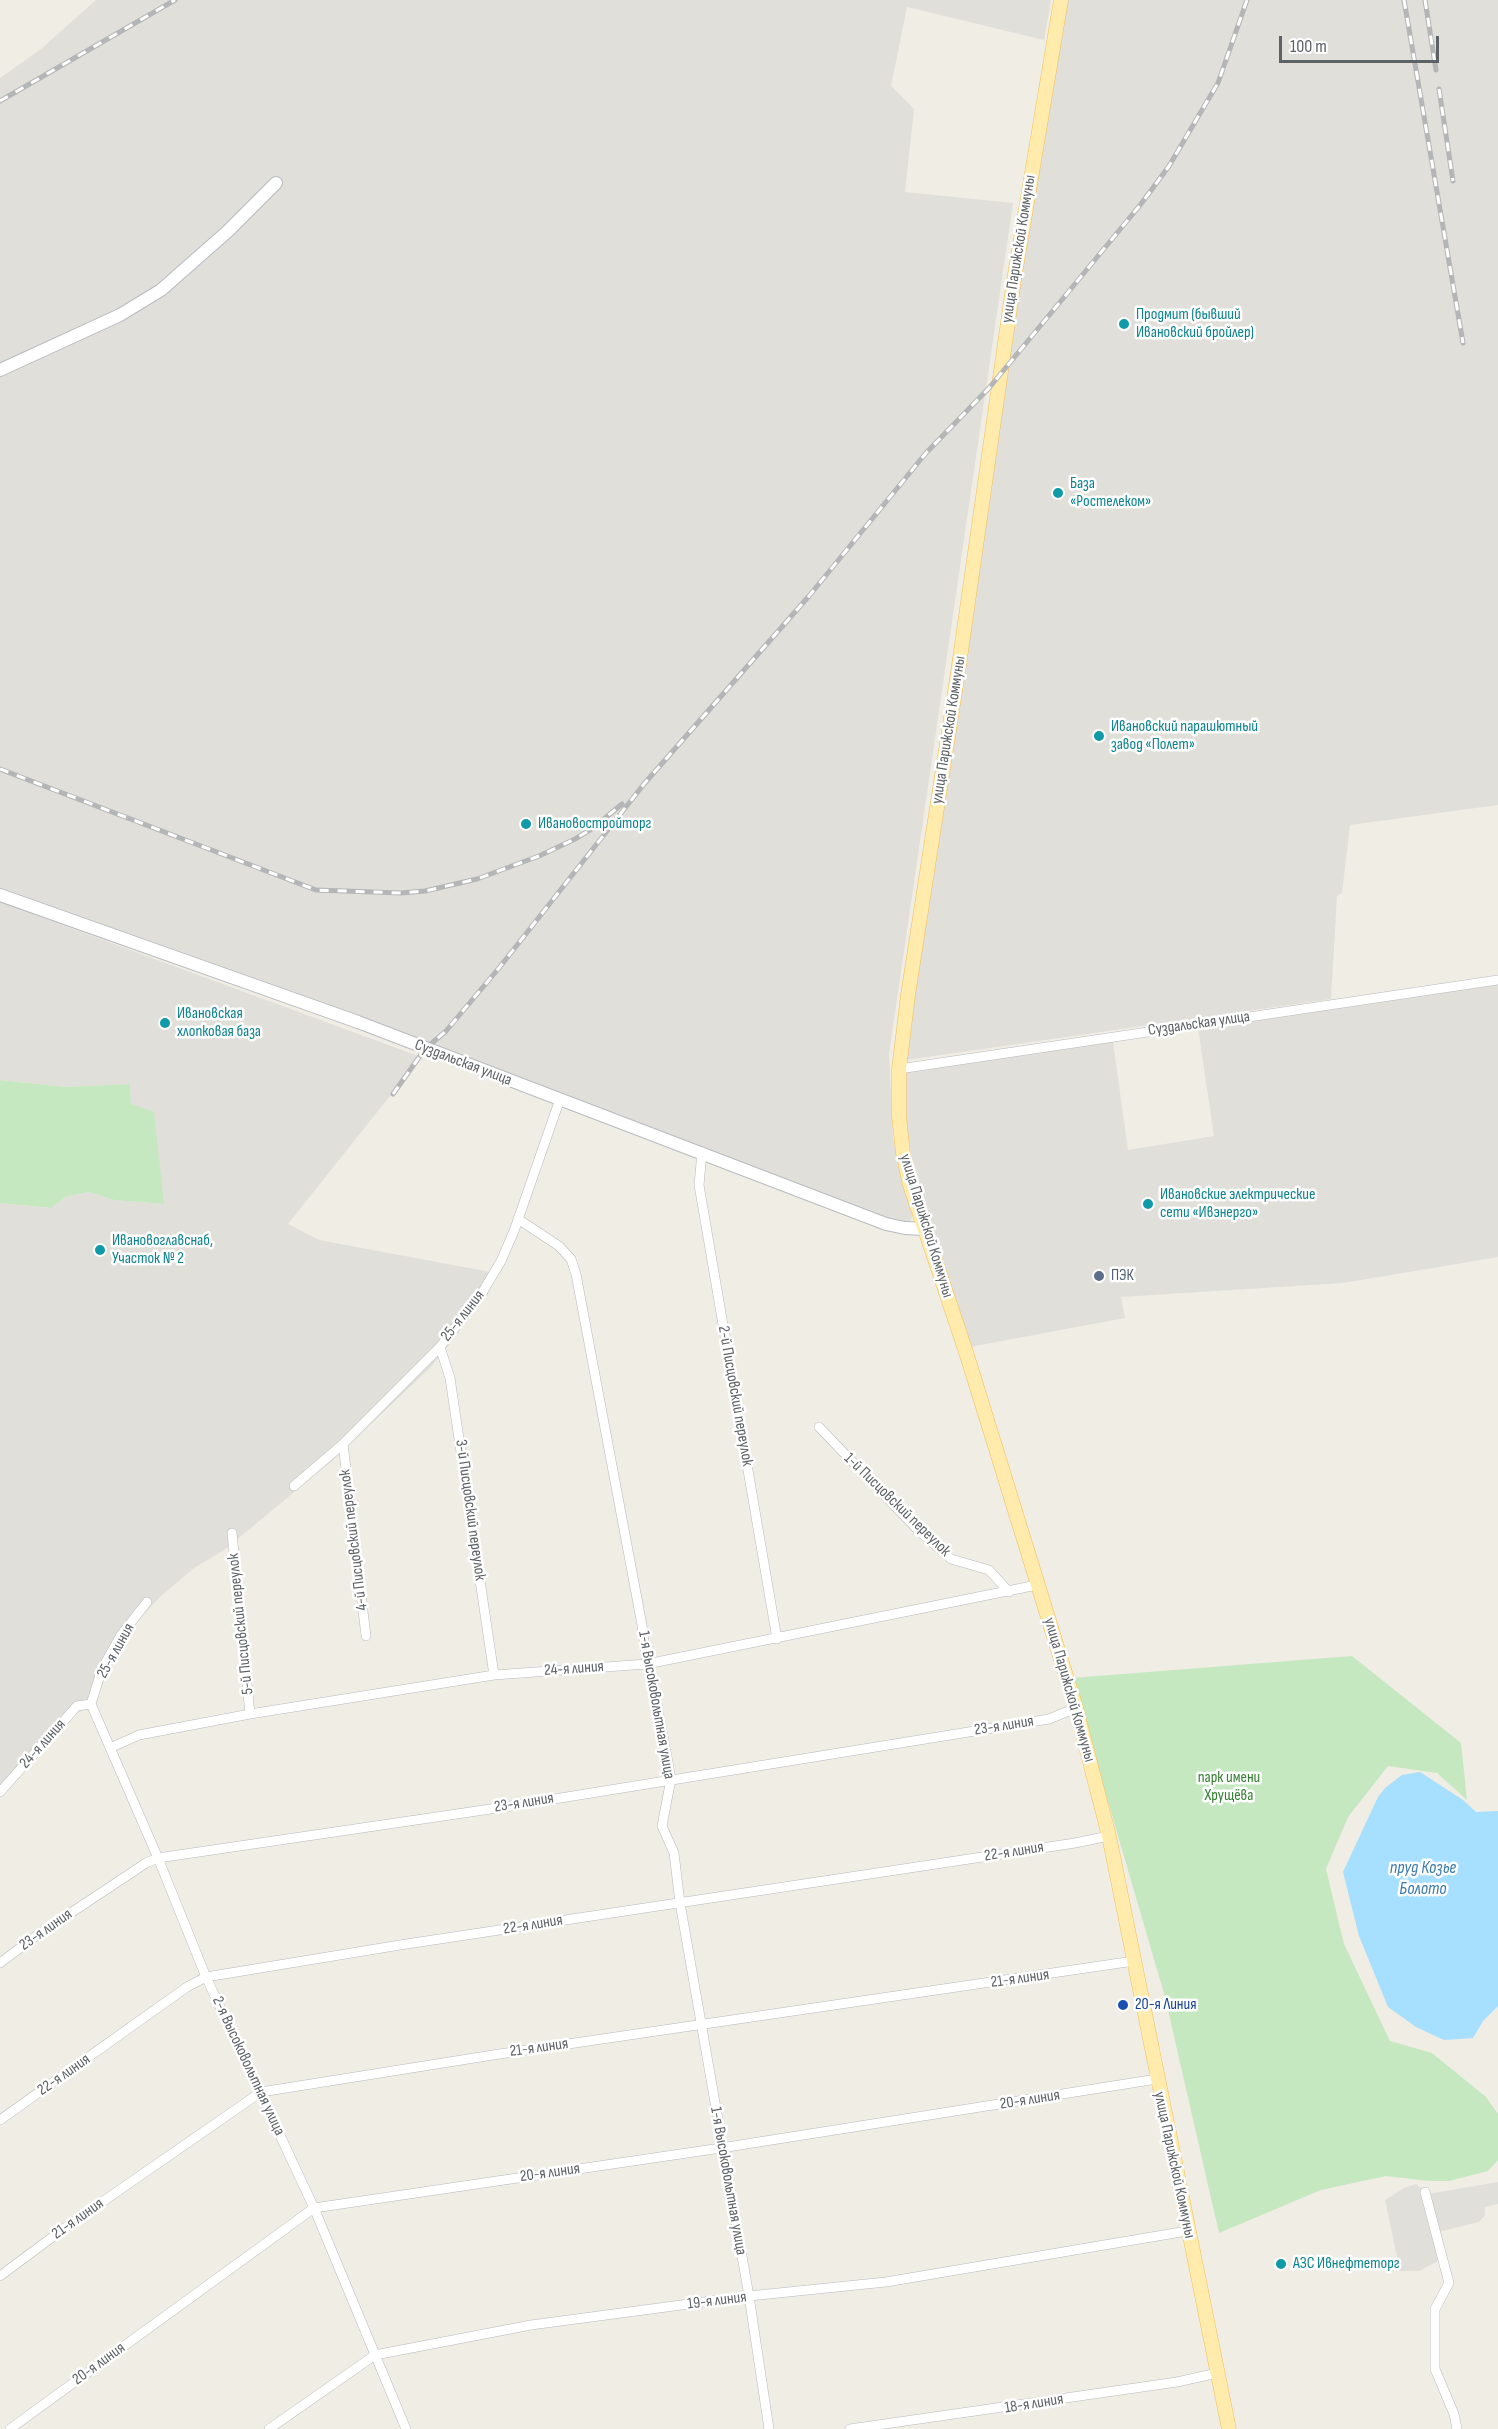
<!DOCTYPE html>
<html>
<head>
<meta charset="utf-8">
<style>
  body { margin:0 }
  #map { position:relative; width:1498px; height:2429px; overflow:hidden; background:#f0ede5; font-family:"Sofia Sans Condensed",sans-serif }
  canvas { display:block }
  .scale { position:absolute; left:1279px; top:36px; width:160px; height:27px; box-sizing:border-box; border:3px solid #5d6266; border-top:0; padding-left:8px; font-size:18px; line-height:21px; white-space:nowrap; color:#5d6266; -webkit-text-stroke:4px #fff; paint-order:stroke }
</style>
</head>
<body>
<div id="map">
<canvas width="1498" height="2429"></canvas>
<div class="scale">100 m</div>
</div>
<script>
const c = document.querySelector('canvas').getContext('2d');
c.lineJoin = 'round';
function fill(path, color) { c.fillStyle = color; c.fill(path, 'evenodd'); }
const toPath = rows => new Path2D(rows.map(r => 'M' + r).join(''));
function trace(path, color, width, dash) { c.strokeStyle = color; c.lineWidth = width; c.lineCap = dash ? 'butt' : 'round'; c.setLineDash(dash || []); c.stroke(path); }
function write(font, color, halo, rows, align = 'center') {
  c.font = font + ' "Sofia Sans Condensed",sans-serif'; c.lineWidth = 5; c.setLineDash([]); c.textBaseline = 'middle'; c.strokeStyle = halo; c.fillStyle = color; for (const [text, x, y, turn = 0] of rows) {
    c.save(); c.translate(x, y); c.rotate((+turn || 0) * Math.PI / 180); c.textAlign = isNaN(turn) ? turn : align; if (halo) c.strokeText(text, 0, 0); c.fillText(text, 0, 0); c.restore();
  }
}
const industrial = toPath([
  [96,0,1051,0,1044,40,907,7,891,86,914,109,905,192,1013,203,889,1054,893,1138,900,1170,911,1207,912,1218,906,1226,632,1128,0,894,0,78,41,49],
  [1067,0,1498,0,1498,805,1350,825,1342,893,1337,896,1331,999,906,1060,913,995,1003,375],
  [0,902,421,1057,288,1224,319,1240,496,1273,487,1296,431,1367,333,1460,223,1551,194,1568,162,1595,122,1637,85,1708,52,1731,0,1798,0,1203,50,1208,65,1197,89,1192,114,1200,164,1204,131,1104,130,1084,65,1087,0,1080],
  [1498,981,1498,1257,1343,1283,1121,1297,1125,1318,970,1347,912,1158,906,1123,905,1072,1113,1042,1128,1150,1214,1136,1198,1028],
  [1498,2182,1498,2204,1485,2207,1485,2215,1479,2222,1438,2232,1428,2194],
  [1416,2184,1422,2189,1438,2261,1419,2271,1400,2271,1385,2200,1404,2188]
]);
const green = toPath([
  [0,1080,65,1087,130,1084,131,1104,154,1112,164,1204,114,1200,89,1192,65,1197,51,1208,0,1203],
  [1352,1656,1461,1743,1467,1800,1437,1773,1388,1766,1348,1817,1326,1869,1344,1944,1390,2041,1432,2053,1486,2097,1498,2114,1498,2160,1488,2171,1449,2181,1429,2181,1386,2176,1321,2190,1219,2233,1165,1997,1072,1678]
]);
const water = toPath([
  [1420,1772,1463,1800,1476,1812,1498,1811,1498,2006,1483,2021,1473,2038,1444,2040,1416,2027,1388,2007,1359,1936,1343,1872,1378,1797,1385,1788,1402,1775]
]);
const street = toPath([
  [899,1069,1498,980],
  [702,1152,699,1185,777,1639],
  [518,1219,559,1246,571,1259,576,1274,642,1625,647,1664,653,1683,671,1779,662,1826,674,1853,680,1903,749,2296,769,2429],
  [440,1347,450,1378,494,1675],
  [819,1427,918,1530,951,1559,989,1570,1009,1592],
  [343,1444,366,1636],
  [294,1486,343,1444,440,1347,482,1293,501,1261,514,1231,560,1099],
  [232,1533,250,1714],
  [91,1704,158,1858,206,1977,314,2208,406,2429],
  [91,1704,102,1669,121,1635,147,1602],
  [110,1748,139,1735,250,1714,494,1675,647,1664,1037,1585],
  [0,1792,77,1706,91,1704],
  [0,1963,36,1936,146,1863,158,1858,511,1806,1049,1719,1076,1708],
  [0,2120,187,1987,206,1977,400,1945,1075,1843,1109,1836],
  [1425,2192,1449,2283,1435,2309,1435,2369,1454,2414,1457,2429],
  [0,2276,66,2227,261,2092,493,2055,1134,1961],
  [10,2429,314,2208,721,2148,1157,2079],
  [269,2429,375,2355,531,2325,749,2296,886,2282,1187,2231],
  [850,2429,1177,2382,1217,2373]
]);
const secondary = toPath([
  [0,370,120,315,161,290,228,231,276,183],
  [0,895,358,1022,886,1224,905,1228,925,1229]
]);
const primary = toPath([
  [1061,0,1014,280,958,672,908,995,899,1069,899,1116,903,1153,910,1185,966,1352,1076,1708,1109,1836,1229,2429]
]);
const rail = toPath([
  [1404,0,1463,343],
  [1425,0,1436,70],
  [1439,89,1453,181],
  [0,101,175,0],
  [0,769,316,890,401,893,425,891,477,879,539,856,575,839,593,828,622,804],
  [393,1094,425,1049,446,1031,499,968,644,784,809,596,926,453,989,388,1141,204,1169,166,1218,83,1247,0]
]);
const markers = [
  [1124,324,6,"#0f9aa8"],
  [1058,493,6,"#0f9aa8"],
  [1099,736,6,"#0f9aa8"],
  [526,824,6,"#0f9aa8"],
  [165,1023,6,"#0f9aa8"],
  [1148,1204,6,"#0f9aa8"],
  [100,1250,6,"#0f9aa8"],
  [1099,1276,6,"#5c6f8a"],
  [1123,2005,6,"#1a4fb4"],
  [1281,2264,6,"#0f9aa8"]
];
const streetNames = [
  ["улица Парижской Коммуны",1019,249,-81],
  ["улица Парижской Коммуны",949,730,-81],
  ["Суздальская улица",1199,1024,-8],
  ["Суздальская улица",463,1063,21],
  ["улица Парижской Коммуны",926,1226,73],
  ["25-я линия",463,1316,-52],
  ["2-й Писцовский переулок",735,1396,80],
  ["1-й Писцовский переулок",897,1505,44],
  ["3-й Писцовский переулок",470,1510,82],
  ["4-й Писцовский переулок",354,1540,-97],
  ["5-й Писцовский переулок",241,1624,-96],
  ["25-я линия",116,1651,-61],
  ["24-я линия",574,1669,-4],
  ["улица Парижской Коммуны",1069,1690,74],
  ["1-я Высоковольтная улица",656,1705,80],
  ["23-я линия",1004,1726,-9],
  ["24-я линия",43,1744,-48],
  ["23-я линия",524,1803,-9],
  ["22-я линия",1014,1852,-9],
  ["22-я линия",533,1925,-9],
  ["23-я линия",46,1930,-35],
  ["21-я линия",1020,1979,-8],
  ["21-я линия",539,2048,-8],
  ["2-я Высоковольтная улица",248,2066,65],
  ["22-я линия",64,2075,-35],
  ["20-я линия",1030,2100,-9],
  ["улица Парижской Коммуны",1174,2165,78],
  ["20-я линия",550,2173,-8],
  ["1-я Высоковольтная улица",728,2181,80],
  ["21-я линия",78,2219,-35],
  ["19-я линия",717,2301,-7],
  ["20-я линия",99,2364,-36],
  ["18-я линия",1034,2404,-9]
];
const cultureNames = [
  ["Продмит (бывший",1136,315],
  ["Ивановский бройлер)",1136,333],
  ["База",1070,484],
  ["«Ростелеком»",1070,502],
  ["Ивановский парашютный",1111,727],
  ["завод «Полет»",1111,745],
  ["Ивановостройторг",538,824],
  ["Ивановская",177,1014],
  ["хлопковая база",177,1032],
  ["Ивановские электрические",1160,1195],
  ["сети «Ивэнерго»",1160,1213],
  ["Ивановоглавснаб,",112,1241],
  ["Участок № 2",112,1259],
  ["АЗС Ивнефтеторг",1293,2264]
];
const serviceNames = [
  ["ПЭК",1111,1276]
];
const parkNames = [
  ["парк имени",1229,1778],
  ["Хрущёва",1229,1796]
];
const transitNames = [
  ["20-я Линия",1135,2005]
];
const waterNames = [
  ["пруд Козье",1423,1868],
  ["Болото",1423,1889]
];
fill(industrial, '#e1dfda');
fill(green, '#c5e8c1');
fill(water, '#a6dfff');
trace(street, '#b6b9bc', 10);
trace(secondary, '#b7bbc0', 14);
trace(primary, '#f5bd59', 15);
trace(street, '#fff', 9);
trace(secondary, '#fff', 12);
trace(primary, '#ffebab', 14);
trace(rail, '#b4b5b6', 5);
trace(rail, '#fff', 3, [9]);
for (const [x, y, r, color] of markers) { const dot = new Path2D(); dot.arc(x, y, r, 0, 2 * Math.PI); c.fillStyle = color; c.fill(dot); trace(dot, '#fff', 2); }
write('16px', '#5d6266', '#fff', streetNames);
write('16px', '#0d838f', '#fff', cultureNames, 'left');
write('16px', '#4e5e75', '#fff', serviceNames, 'left');
write('16px', '#348131', '#fff', parkNames);
write('16px', '#164399', '#fff', transitNames, 'left');
write('italic 18px', '#3c7bac', '#fff', waterNames);
</script>
</body>
</html>
